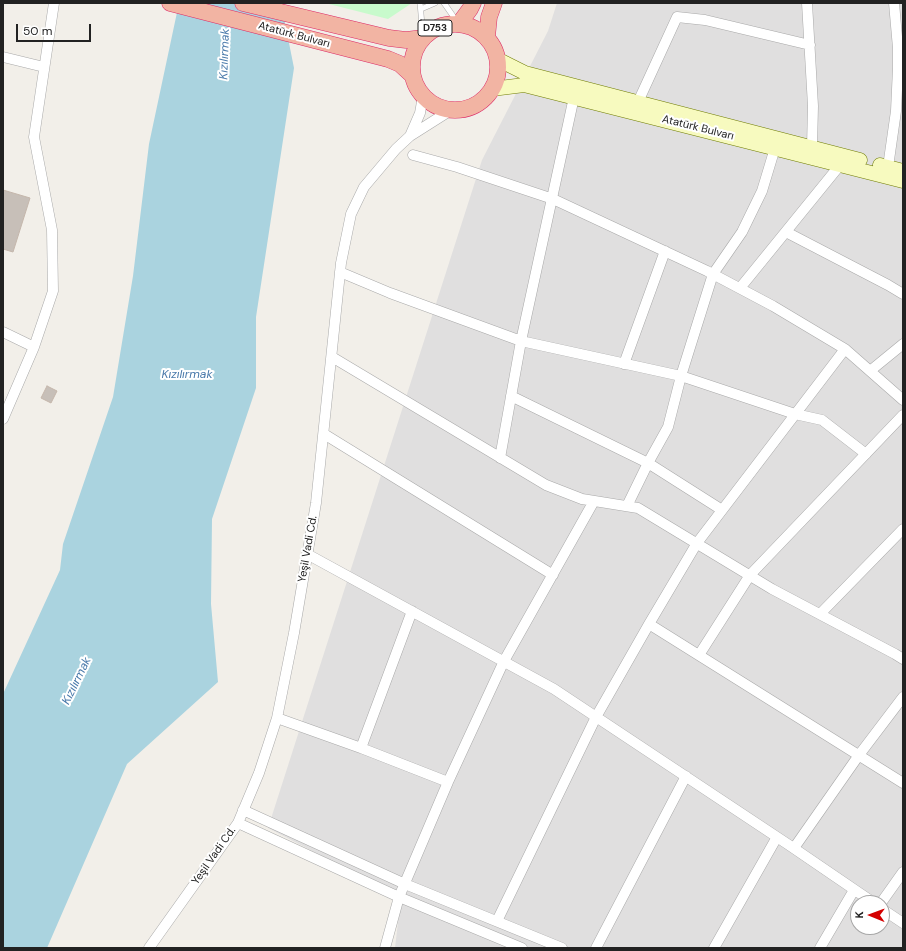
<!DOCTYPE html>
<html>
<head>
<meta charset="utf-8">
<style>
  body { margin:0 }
  #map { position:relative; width:906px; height:951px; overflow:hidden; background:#f2efe9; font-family:"DM Sans",sans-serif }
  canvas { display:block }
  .frame { position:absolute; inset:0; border:4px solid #222; pointer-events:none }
  .north { position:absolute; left:850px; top:895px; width:40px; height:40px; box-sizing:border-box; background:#fff; border:1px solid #a7a7a7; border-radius:50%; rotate:271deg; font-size:11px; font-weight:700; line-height:16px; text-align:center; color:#222 }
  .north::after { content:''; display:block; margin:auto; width:14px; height:18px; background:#d40000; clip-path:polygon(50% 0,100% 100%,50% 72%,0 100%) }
  .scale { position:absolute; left:16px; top:24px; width:75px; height:18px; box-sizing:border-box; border:2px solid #222; border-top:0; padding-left:5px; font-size:12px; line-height:14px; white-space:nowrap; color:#222; -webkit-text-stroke:3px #fff; paint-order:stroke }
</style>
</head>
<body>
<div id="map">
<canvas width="906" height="951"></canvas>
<div class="frame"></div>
<div class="north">K</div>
<div class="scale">50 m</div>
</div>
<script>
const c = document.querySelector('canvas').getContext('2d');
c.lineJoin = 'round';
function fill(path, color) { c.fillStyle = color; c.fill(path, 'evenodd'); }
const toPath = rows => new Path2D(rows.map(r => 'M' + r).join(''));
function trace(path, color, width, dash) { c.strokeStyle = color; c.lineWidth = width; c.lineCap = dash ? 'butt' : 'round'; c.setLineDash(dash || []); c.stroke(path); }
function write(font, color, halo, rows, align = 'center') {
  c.font = font + ' "DM Sans",sans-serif'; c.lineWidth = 4; c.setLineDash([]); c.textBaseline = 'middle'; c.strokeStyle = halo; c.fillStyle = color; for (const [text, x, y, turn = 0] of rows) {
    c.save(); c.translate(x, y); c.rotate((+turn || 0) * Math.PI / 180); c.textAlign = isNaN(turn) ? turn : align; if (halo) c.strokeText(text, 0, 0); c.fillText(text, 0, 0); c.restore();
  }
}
const residential = toPath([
  [557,3,903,3,903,948,395,948,401,897,268,828,482,160,548,31],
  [858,903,882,903,882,927,858,927]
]);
const park = toPath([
  [325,3,412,3,388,19]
]);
const water = toPath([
  [179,3,281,3,294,68,256,317,256,388,212,519,211,604,218,682,127,764,47,948,3,948,3,694,60,570,63,544,113,397,133,276,149,144]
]);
const building = toPath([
  [3,190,30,198,13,252,3,249,3,190],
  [47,386,57,391,51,403,41,398,47,386]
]);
const service = toPath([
  [420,3,423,36],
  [444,3,458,23],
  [421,9,435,3]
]);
const minor = toPath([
  [807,3,813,106,812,147],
  [3,57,44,67],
  [638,102,677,17,705,20,810,45],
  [410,136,420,113,423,96],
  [413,155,457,167,553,199,707,271,773,306,845,349,903,400],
  [888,167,896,111,898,68,898,48,894,3],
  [786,232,888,285,903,294],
  [340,272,390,293,521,341,681,376,795,414,822,420,866,454],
  [740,288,840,165],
  [3,332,34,347,3,419],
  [34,347,53,291,52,230,34,137,54,3],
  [332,357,546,485,582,499,638,508,772,589,895,654,903,659],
  [624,364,665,251],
  [870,371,903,344],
  [511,396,648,463,722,510],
  [324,434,553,575],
  [500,458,521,341,574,97],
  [627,506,648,463,668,427,681,376,713,274,742,232,762,191,775,148],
  [307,554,554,689,789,845,874,903],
  [820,614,903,529],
  [649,624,903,783],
  [699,655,750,575,903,415],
  [277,718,361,748,448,782],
  [361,748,412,611],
  [243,810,405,884,562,948],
  [238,823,399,897,522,948],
  [794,848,859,755,903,697],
  [881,903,903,872],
  [882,909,903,923],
  [497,921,596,717,649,624,697,543,845,349],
  [149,948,238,823,259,773,277,718,294,633,316,503,341,263,351,214,364,187,396,149,410,136,451,110],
  [385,948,399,897,448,782,504,661,594,501],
  [596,948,686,776],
  [714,948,777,837],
  [820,948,854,890]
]);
const secondary = toPath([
  [497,59,525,73,860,160],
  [492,89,524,85,903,181],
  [880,165,903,171]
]);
const trunk = toPath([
  [170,3,388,59,400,64,412,75],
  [243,3,389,38,406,40,423,38],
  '412 67a43 43 0 1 1 86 0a43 43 0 1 1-86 0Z',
  [459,24,470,9,473,3],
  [487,37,489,17,494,3]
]);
const shields = [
  [435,28,34]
];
const shieldNames = [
  ["D753",435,28]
];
const streetNames = [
  ["Atatürk Bulvarı",294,35,15],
  ["Atatürk Bulvarı",698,128,14],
  ["Yeşil Vadi Cd.",308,549,-80],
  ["Yeşil Vadi Cd.",214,856,-55]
];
const waterNames = [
  ["Kızılırmak",225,54,-88],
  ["Kızılırmak",187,375],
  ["Kızılırmak",77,681,-64]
];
fill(residential, '#e0dfdf');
fill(park, '#c8facc');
fill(water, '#aad3df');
fill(building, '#c7bfb8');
trace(building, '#c4b6ab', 1);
trace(service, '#a9a9a9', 6);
trace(minor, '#a9a9a9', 11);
trace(secondary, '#707d05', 15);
trace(trunk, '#dc2a67', 17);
trace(service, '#fff', 5);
trace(minor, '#fff', 10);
trace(secondary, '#f7fabf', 14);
trace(trunk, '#f2b4a3', 16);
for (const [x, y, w] of shields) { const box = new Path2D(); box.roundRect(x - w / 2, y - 8, w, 16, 3); c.fillStyle = '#fff'; c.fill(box); trace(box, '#222', 1); }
write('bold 10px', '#222', null, shieldNames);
write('11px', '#222', '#fff', streetNames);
write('italic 12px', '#4a7aab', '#fff', waterNames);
</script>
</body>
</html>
